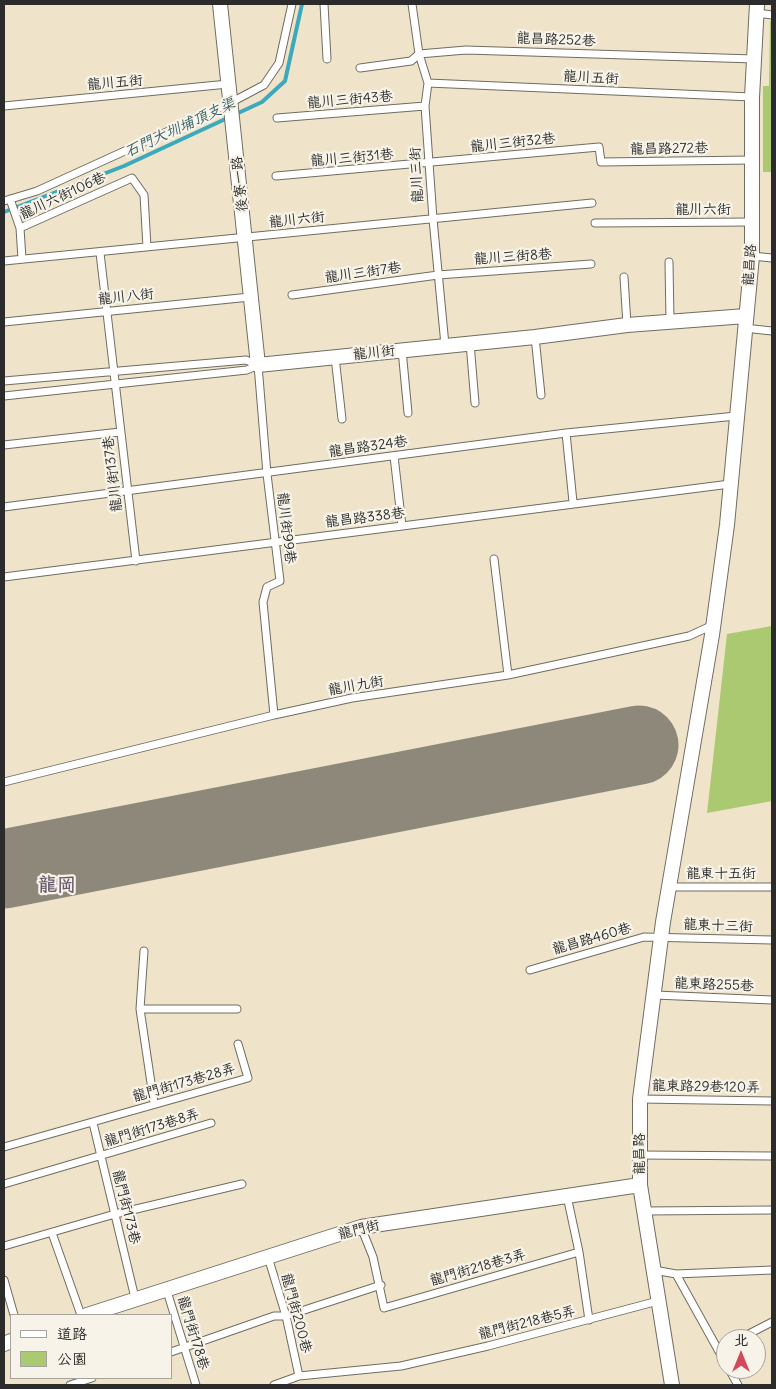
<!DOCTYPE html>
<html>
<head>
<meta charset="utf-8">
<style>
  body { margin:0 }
  #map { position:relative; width:776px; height:1389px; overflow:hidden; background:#efe4c9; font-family:Delius,"LXGW WenKai TC",sans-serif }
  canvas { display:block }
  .frame { position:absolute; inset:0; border:5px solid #2b2b2b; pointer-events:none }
  .legend { position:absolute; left:10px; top:1314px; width:162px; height:65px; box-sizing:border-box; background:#f7f3e8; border:1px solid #a5a39c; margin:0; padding:6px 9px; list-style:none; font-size:15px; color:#2b2b2b }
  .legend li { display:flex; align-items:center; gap:10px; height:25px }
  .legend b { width:25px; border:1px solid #a5a39c }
  .north { position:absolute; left:716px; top:1329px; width:50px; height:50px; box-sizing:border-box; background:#f7f3e8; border:1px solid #a5a39c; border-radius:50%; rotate:0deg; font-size:14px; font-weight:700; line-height:20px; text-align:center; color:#2b2b2b }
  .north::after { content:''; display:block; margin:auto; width:18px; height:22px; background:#d1495b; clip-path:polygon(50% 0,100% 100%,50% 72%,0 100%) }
</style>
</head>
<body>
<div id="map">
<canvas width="776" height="1389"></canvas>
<div class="frame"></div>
<ul class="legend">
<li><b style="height:6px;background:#fff"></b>道路</li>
<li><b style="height:14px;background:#abc970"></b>公園</li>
</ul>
<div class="north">北</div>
</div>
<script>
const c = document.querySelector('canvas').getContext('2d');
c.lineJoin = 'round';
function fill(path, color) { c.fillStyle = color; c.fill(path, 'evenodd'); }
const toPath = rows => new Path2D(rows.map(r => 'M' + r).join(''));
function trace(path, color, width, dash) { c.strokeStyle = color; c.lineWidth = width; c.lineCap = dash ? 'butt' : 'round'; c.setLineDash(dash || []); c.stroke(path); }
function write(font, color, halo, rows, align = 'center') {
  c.font = font + ' Delius,"LXGW WenKai TC",sans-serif'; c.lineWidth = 4.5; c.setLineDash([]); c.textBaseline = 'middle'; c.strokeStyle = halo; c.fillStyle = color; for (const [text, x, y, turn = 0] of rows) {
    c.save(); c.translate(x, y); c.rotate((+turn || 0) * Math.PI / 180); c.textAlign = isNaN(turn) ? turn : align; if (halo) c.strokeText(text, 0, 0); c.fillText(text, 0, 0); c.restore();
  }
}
const green = toPath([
  [770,21,772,21,772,172,763,172,763,86,769,86],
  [772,626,772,801,707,813,727,634]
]);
const stream = toPath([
  [4,212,124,166,262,102,285,81,302,4]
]);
const runway = toPath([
  [4,869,639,745]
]);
const service = toPath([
  [324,4,327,59],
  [412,4,419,54,428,83,425,106,433,219,445,345],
  [757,13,772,15],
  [360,68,411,61,419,54,466,50,754,59],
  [428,83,752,97],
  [4,106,228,84],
  [277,118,425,106],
  [276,176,599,147,601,162,752,160],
  [10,199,20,228],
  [4,201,37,191,230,103,264,85,279,63,292,4],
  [595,223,752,222],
  [100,253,136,561],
  [752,256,772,258],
  [22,259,20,228,132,178,144,195,147,247],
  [4,261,592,203],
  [669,262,670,321],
  [624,277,627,325],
  [292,295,438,275,591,264],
  [4,322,250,297],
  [744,328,772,331],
  [535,337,541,395],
  [470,343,475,403],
  [402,350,408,413],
  [335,357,342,419],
  [258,365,267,474,280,581,267,587,263,602,274,715],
  [4,381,246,360,258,365],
  [4,396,247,370,258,365],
  [566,433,573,502],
  [4,445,120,432],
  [394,456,402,526],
  [4,507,566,433,736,416],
  [494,559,508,675],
  [4,577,730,484],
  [4,782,274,715,352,698,508,675,689,636,713,625],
  [669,887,772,887],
  [144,951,140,1009,154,1103],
  [530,970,644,937,772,940],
  [655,995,772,1000],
  [140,1009,237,1009],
  [640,1099,772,1101],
  [93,1123,135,1298],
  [4,1147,248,1078,238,1044],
  [640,1155,772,1156],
  [4,1184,211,1123],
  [567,1196,579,1252,589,1320],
  [646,1211,772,1210],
  [361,1227,373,1257,384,1308,579,1252],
  [52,1233,81,1315],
  [4,1246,115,1214,242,1184],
  [268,1257,286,1316,299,1376],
  [654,1270,676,1274,772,1270],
  [676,1274,726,1364],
  [4,1280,14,1315],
  [166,1288,196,1385],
  [739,1339,772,1322],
  [718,1350,726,1346],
  [171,1352,274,1316,286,1316,381,1285],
  [729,1369,738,1385],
  [70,1385,92,1378],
  [274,1385,299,1376,401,1366,488,1346,658,1301]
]);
const minor = toPath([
  [220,4,258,365,535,337,627,325,746,316],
  [87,1315,361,1227,640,1185],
  [4,1344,11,1341],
  [672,1385,640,1185,640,1099,663,922,712,635,727,525,752,256,752,97,757,4]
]);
const streetNames = [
  ["龍昌路252巷",556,40,2],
  ["龍川五街",591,78,3],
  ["龍川五街",115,83,-5],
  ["龍川三街43巷",350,100,-5],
  ["龍川三街32巷",513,143,-6],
  ["龍昌路272巷",669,149,-1],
  ["龍川三街31巷",352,158,-5],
  ["龍川三街",417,175,-93],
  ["後寮一路",240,184,-96],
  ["龍川六街106巷",63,196,-25],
  ["龍川六街",703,210],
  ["龍川六街",297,220,-6],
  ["龍川三街8巷",513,257,-4],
  ["龍昌路",750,265,-86],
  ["龍川三街7巷",363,273,-8],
  ["龍川八街",126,297,-6],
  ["龍川街",374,353,-6],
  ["龍昌路324巷",368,447,-8],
  ["龍川街137巷",113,474,-97],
  ["龍昌路338巷",365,518,-7],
  ["龍川街99巷",286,528,83],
  ["龍川九街",356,686,-10],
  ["龍東十五街",721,874],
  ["龍東十三街",718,926,2],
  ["龍昌路460巷",592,939,-16],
  ["龍東路255巷",714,985,2],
  ["龍門街173巷28弄",184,1083,-16],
  ["龍東路29巷120弄",706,1087,1],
  ["龍門街173巷8弄",152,1128,-17],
  ["龍昌路",640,1154,-90],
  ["龍門街173巷",126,1207,76],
  ["龍門街",359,1230,-14],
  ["龍門街218巷3弄",478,1268,-16],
  ["龍門街200巷",296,1313,75],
  ["龍門街218巷5弄",527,1323,-14],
  ["龍門街178巷",193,1333,73]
];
const waterNames = [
  ["石門大圳埔頂支渠",180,128,-25]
];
const districtNames = [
  ["龍岡",57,886]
];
fill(green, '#abc970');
trace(stream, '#3ca9bc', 4);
trace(runway, '#8d887a', 79);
trace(service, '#706c62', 9);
trace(minor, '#706c62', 16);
trace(service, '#fff', 7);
trace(minor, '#fff', 14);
write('14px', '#2b2b2b', '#f7f3e8', streetNames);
write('italic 15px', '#325d65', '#f7f3e8', waterNames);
write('bold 19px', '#655a6b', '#f7f3e8', districtNames);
</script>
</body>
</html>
